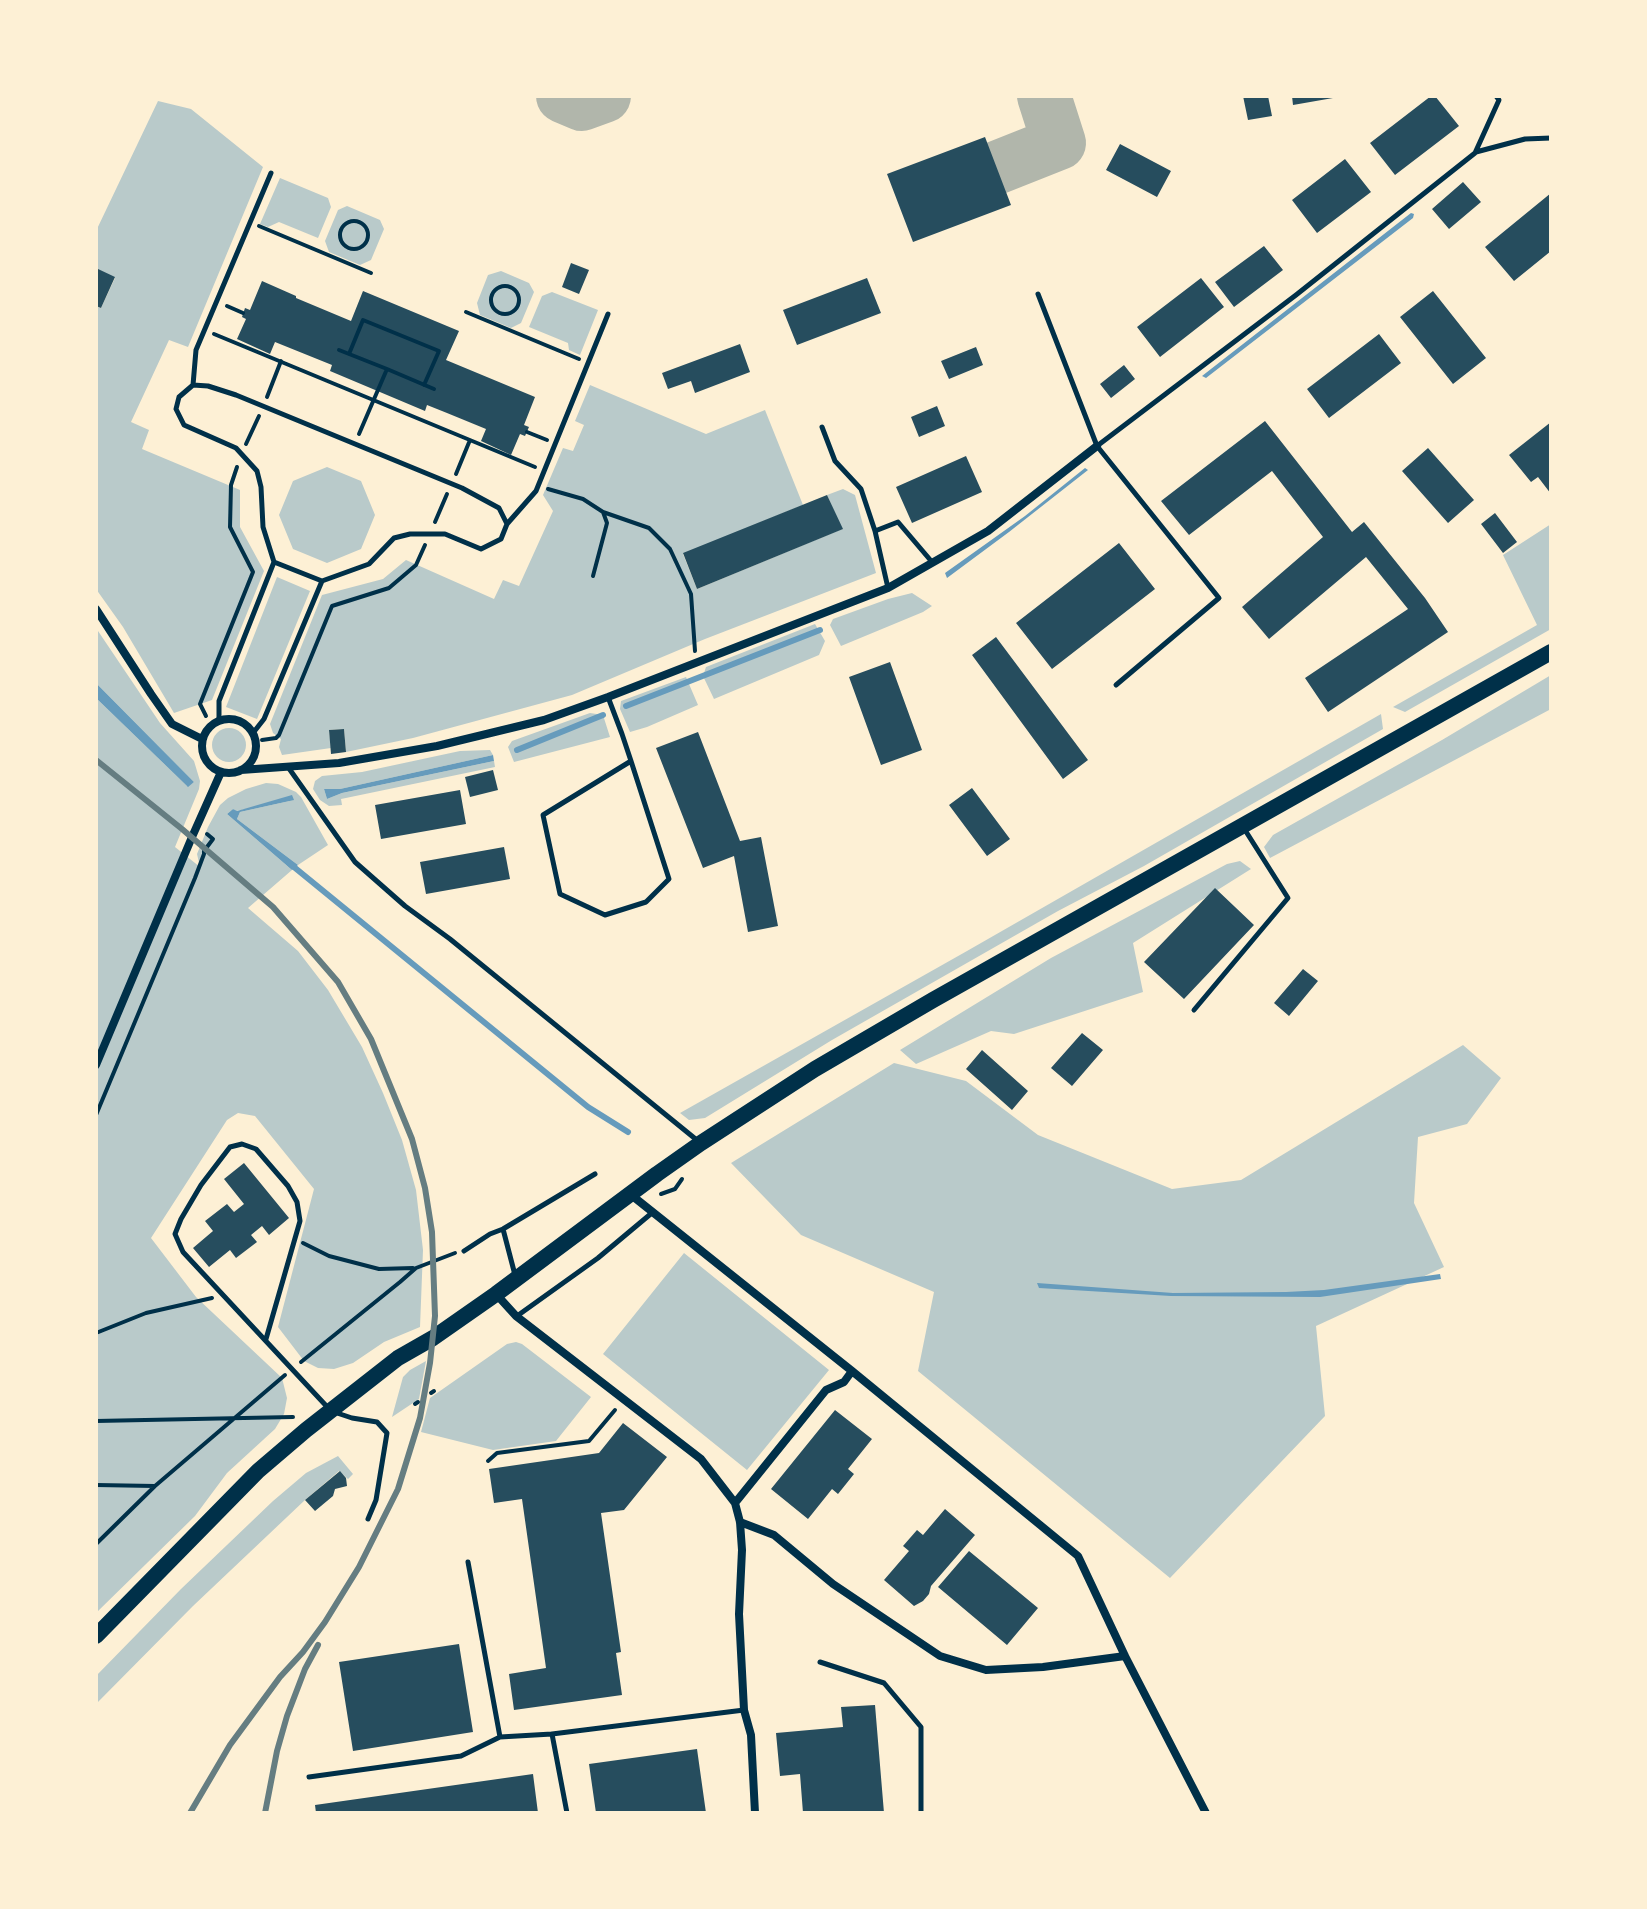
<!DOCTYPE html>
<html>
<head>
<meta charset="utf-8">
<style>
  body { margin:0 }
  #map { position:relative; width:1647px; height:1909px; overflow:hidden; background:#fdf0d5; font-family:"DM Sans",sans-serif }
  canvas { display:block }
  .frame { position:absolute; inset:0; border:98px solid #fdf0d5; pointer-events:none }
</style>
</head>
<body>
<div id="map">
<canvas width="1647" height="1909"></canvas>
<div class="frame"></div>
</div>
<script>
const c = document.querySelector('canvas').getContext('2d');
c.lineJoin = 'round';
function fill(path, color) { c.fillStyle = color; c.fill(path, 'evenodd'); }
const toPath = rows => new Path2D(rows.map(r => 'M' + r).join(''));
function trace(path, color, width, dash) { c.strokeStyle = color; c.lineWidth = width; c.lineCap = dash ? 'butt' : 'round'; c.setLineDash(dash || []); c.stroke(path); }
const green = toPath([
  [158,101,191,109,263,167,188,347,169,340,131,422,149,430,142,449,240,490,240,527,264,571,212,700,174,713,123,627,96,589,96,306,101,308,115,278,96,268,96,231],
  [280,178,328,198,331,207,318,238,279,222,268,227,260,224],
  [347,206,380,220,384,229,371,260,360,265,329,252,325,241,338,210],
  [501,271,529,283,534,292,521,323,511,328,480,315,477,303,488,275],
  [552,292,598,310,580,355,569,350,568,343,529,327,542,296],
  [590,385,706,434,765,410,803,505,683,554,697,589,842,529,827,495,843,489,855,495,876,573,705,639,572,695,413,738,346,752,344,729,329,730,331,748,282,755,279,747,281,739,273,733,270,724,322,595,383,579,406,560,494,599,503,580,519,586,553,511,543,495,563,448,573,451,584,425,575,421],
  [327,467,361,481,375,515,361,549,327,563,293,549,279,515,293,481],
  [1551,524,1551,629,1405,712,1393,707,1537,625,1503,555],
  [277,577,310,591,257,719,226,707],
  [912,593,932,606,923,612,841,646,830,625,833,619,888,599],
  [815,624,825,641,819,655,714,699,703,676,706,667],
  [96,628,160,723,194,761,200,781,199,789,175,847,200,867,197,854,208,827,220,805,228,798,246,789,266,783,278,784,296,792,301,797,328,845,298,865,237,819,240,812,294,800,236,811,233,809,227,814,292,870,248,908,298,951,328,990,362,1047,383,1093,402,1140,416,1190,423,1250,420,1327,384,1342,353,1363,334,1369,318,1368,304,1361,278,1327,314,1189,255,1116,238,1113,227,1120,151,1238,196,1297,282,1378,287,1398,284,1414,275,1429,227,1473,195,1516,96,1613,96,698,187,786,194,782,96,683],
  [1551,675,1551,709,1270,858,1264,847,1273,835,1442,740],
  [686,677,698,705,647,727,630,732,620,709,621,701],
  [590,713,603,715,610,737,514,762,508,747,512,741],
  [1381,714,1383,729,1144,866,1058,911,832,1040,705,1118,689,1120,680,1113,967,951],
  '212 745a17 17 0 1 1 34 0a17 17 0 1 1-34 0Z',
  [490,750,493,755,340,789,324,789,327,799,342,793,494,761,495,767,341,799,342,805,329,806,320,800,313,789,315,781,322,776,362,772,460,751],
  [1240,861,1251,869,1133,943,1143,992,1014,1034,991,1031,916,1064,900,1050,1051,958,1227,864],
  [1463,1045,1501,1078,1467,1124,1418,1137,1414,1203,1444,1267,1316,1326,1325,1416,1170,1578,918,1371,934,1292,801,1235,731,1163,894,1063,966,1081,1038,1135,1172,1189,1241,1180],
  [684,1253,829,1370,747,1470,603,1354],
  [516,1342,522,1344,591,1397,556,1441,493,1450,421,1432,430,1398,507,1344],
  [426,1361,419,1399,392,1417,403,1377,410,1370],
  [338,1456,353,1474,348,1479,339,1471,305,1500,193,1606,96,1704,96,1676,181,1589,273,1501,306,1473]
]);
const water = toPath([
  [1411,213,1414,214,1413,218,1206,378,1202,376],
  [1085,468,1088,470,1009,532,947,578,945,573,1025,516],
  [96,683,194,782,188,787,96,698],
  [493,755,494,761,342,793,327,799,324,789,340,789],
  [292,795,294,800,240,812,237,819,298,865,292,870,227,814,233,809,237,811],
  [1440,1274,1441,1279,1320,1297,1171,1296,1039,1288,1037,1283,1173,1293,1286,1292,1324,1290]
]);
const stream = toPath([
  [626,706,820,630],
  [517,750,603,715],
  [289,863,588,1107,628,1132]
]);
const taxiway = toPath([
  [563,96,582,104,604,96],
  [996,168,1059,143,1044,96]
]);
const building = toPath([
  [1243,96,1268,96,1272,116,1248,120],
  [1292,96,1333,96,1333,98,1293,105],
  [1431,96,1435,96,1459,126,1395,175,1370,143],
  [985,137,1011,205,913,242,887,174],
  [1120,144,1171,171,1157,197,1106,170],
  [1345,159,1371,192,1317,233,1292,200],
  [1463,182,1481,202,1449,229,1432,209],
  [1551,193,1551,251,1514,281,1485,247],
  [1264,246,1283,270,1234,307,1215,282],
  [571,263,589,270,579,294,562,287],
  [96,268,115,277,101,308,96,306],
  [867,278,881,313,797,345,783,310],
  [1201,278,1224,307,1160,357,1137,327],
  [262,281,296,296,296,298,351,321,363,291,459,331,446,360,535,397,524,425,529,427,525,436,520,434,511,455,481,441,486,429,447,413,427,405,425,411,330,371,332,365,275,342,270,354,237,339,246,319,242,317,245,308,250,310],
  [1433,291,1486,358,1453,384,1400,317],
  [1379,334,1401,363,1329,418,1307,389],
  [740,344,750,372,695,393,691,381,668,389,662,373],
  [976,347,983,365,949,379,941,361],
  [1124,365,1135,379,1111,398,1100,384],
  [937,406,945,426,919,437,911,417],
  [1265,421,1352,532,1364,522,1425,598,1448,632,1328,712,1305,678,1408,609,1366,557,1269,639,1242,607,1323,537,1272,471,1189,535,1161,501],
  [1551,422,1551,494,1538,477,1531,482,1509,455],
  [1428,448,1474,500,1448,523,1402,471],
  [966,456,982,492,912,523,896,487],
  [827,495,843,529,697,589,683,553],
  [1495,513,1517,542,1503,553,1481,524],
  [1119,543,1155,589,1052,669,1016,623],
  [996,637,1088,760,1063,779,972,655],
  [890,662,922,750,881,765,849,677],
  [344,729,346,752,331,754,329,730],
  [698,732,740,841,761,837,778,926,748,932,734,856,703,868,656,748],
  [493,770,498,790,470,797,465,777],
  [972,788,1010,839,987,856,949,805],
  [460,790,466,824,381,839,375,805],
  [504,847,510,879,426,894,420,862],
  [1215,888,1254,925,1184,999,1144,962],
  [1303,969,1318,981,1289,1016,1274,1003],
  [1082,1033,1103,1050,1072,1086,1051,1068],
  [982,1050,1028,1091,1012,1110,966,1069],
  [244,1163,289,1218,269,1235,262,1226,251,1235,257,1242,236,1258,230,1250,209,1267,193,1248,213,1231,205,1221,227,1204,234,1212,244,1204,224,1179],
  [835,1410,872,1439,848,1469,854,1474,838,1494,832,1489,808,1519,771,1489],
  [623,1423,667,1457,624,1510,601,1513,621,1652,616,1653,622,1695,514,1710,509,1674,546,1668,522,1499,494,1503,489,1469,599,1453],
  [340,1471,346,1478,347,1486,335,1489,333,1496,315,1511,305,1500],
  [945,1509,975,1535,931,1586,929,1594,923,1601,914,1606,884,1580,909,1551,903,1546,917,1530,923,1535],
  [969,1551,1038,1608,1007,1645,938,1587],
  [459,1644,473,1732,353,1751,339,1662],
  [875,1705,884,1813,803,1813,800,1774,780,1776,776,1733,843,1727,841,1707],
  [697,1749,706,1813,596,1813,589,1764],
  [533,1774,538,1813,316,1813,315,1805]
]);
const path = toPath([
  '340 235a14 14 0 1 1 28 0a14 14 0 1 1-28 0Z',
  [259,226,371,273],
  '491 300a14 14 0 1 1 28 0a14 14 0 1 1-28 0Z',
  [227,306,243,313],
  [466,312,579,359],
  [214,334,535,467],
  [339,350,387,369,359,434],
  [349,354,363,320,439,351,424,385],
  [387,369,434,389],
  [267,397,281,361],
  [527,432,547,440],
  [246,444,259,416],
  [456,474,470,440],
  [548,489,583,499,603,512,607,523,593,576],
  [603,512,649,528,670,549,691,594,695,651],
  [435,522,447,494],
  [206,716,200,704,253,572,230,527,231,485,237,467],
  [262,740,276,738,279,735,332,606,389,588,416,565,425,545],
  [96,1115,195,878,204,854,204,851,213,839,207,834],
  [661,1194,675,1189,682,1179],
  [303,1243,329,1256,379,1269,413,1268],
  [96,1333,146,1313,212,1298],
  [301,1362,400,1282,416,1268,455,1253],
  [431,1393,434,1391],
  [415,1404,418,1402],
  [96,1421,293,1417],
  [488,1461,497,1453,589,1441,615,1410],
  [96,1485,155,1486],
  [96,1544,155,1486,285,1375]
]);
const service = toPath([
  [1476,152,1525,139,1551,138],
  [1038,294,1097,446,1219,598,1116,685],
  [193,385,196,350,271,173],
  [822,427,835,461,861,489,875,531,888,588],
  [1097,446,1296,295,1475,153,1499,100,1496,96],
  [507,524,536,491,608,314],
  [875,531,898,522,932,562],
  [608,697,622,734,631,761,669,879,646,902,605,915,560,894,543,815,631,761],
  [219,720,219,701,274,562,263,527,261,487,257,471,236,448,184,425,176,409,179,397,193,385,208,386,236,395,462,488,499,508,507,524,501,539,481,549,445,534,410,534,394,538,369,564,322,581,274,562],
  [253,733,264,719,322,581],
  [288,767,355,862,405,906,450,939,698,1141],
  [1194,1010,1288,898,1245,830],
  [503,1229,515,1275],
  [464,1251,490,1234,503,1229,595,1174],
  [517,1316,598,1258,653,1212],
  [266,1339,300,1221,297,1202,288,1186,256,1149,242,1144,230,1147,201,1185,181,1219,175,1234,183,1252,331,1411,352,1418,377,1422,387,1433,376,1500,368,1519],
  [468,1562,500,1737],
  [820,1662,884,1683,921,1727,921,1813],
  [552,1734,567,1813],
  [309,1777,461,1756,500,1737,552,1734,744,1710]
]);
const minor = toPath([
  [96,609,151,694,172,724,202,739],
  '202 746a27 27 0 1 1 54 0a27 27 0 1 1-54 0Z',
  [241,770,339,763,437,746,544,720,608,697,888,588,988,531,1097,446],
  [96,1065,192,837,221,772],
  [630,1194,852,1371,1078,1556,1125,1656,1206,1813],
  [496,1294,516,1316,701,1459,735,1503,740,1522,742,1550,739,1614,744,1710,751,1735,755,1813],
  [735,1503,826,1390,844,1382,852,1371],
  [740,1522,774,1535,833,1584,940,1656,986,1670,1043,1667,1125,1656]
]);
const secondary = toPath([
  [96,1636,258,1471,306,1430,398,1358,433,1338,496,1294,657,1174,701,1143,815,1069,933,1000,1551,652]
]);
const rail = toPath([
  [96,760,182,829,273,907,338,982,371,1039,412,1139,425,1188,432,1232,435,1316,430,1363,420,1418,398,1489,359,1567,325,1622,303,1652,280,1677,230,1745,190,1813],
  [265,1813,277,1751,287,1716,305,1669,318,1645]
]);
fill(green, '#b9caca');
fill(water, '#669bbc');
trace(stream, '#669bbc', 6);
trace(taxiway, '#b1b6ab', 54);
fill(building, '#264d5e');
trace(path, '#003049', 4);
trace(service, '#003049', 5);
trace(minor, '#003049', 8);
trace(secondary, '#003049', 16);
trace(rail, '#657d81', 6);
</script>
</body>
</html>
